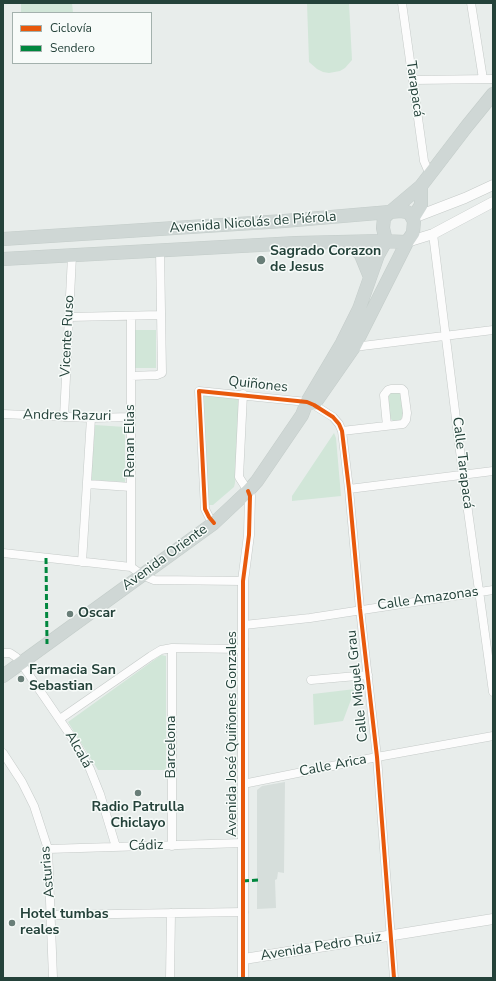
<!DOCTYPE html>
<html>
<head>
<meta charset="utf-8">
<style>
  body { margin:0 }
  #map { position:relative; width:496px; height:981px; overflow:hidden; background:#e8edeb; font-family:"Nunito Sans",sans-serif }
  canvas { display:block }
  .frame { position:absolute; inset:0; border:4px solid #24423a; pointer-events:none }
  .legend { position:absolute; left:12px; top:12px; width:140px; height:52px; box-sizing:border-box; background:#f7fbf9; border:1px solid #a3b1ad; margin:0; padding:5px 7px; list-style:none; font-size:12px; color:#24423a }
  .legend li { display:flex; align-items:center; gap:8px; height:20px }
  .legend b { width:20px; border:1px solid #a3b1ad }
</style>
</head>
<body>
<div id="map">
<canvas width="496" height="981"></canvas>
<div class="frame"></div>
<ul class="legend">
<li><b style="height:5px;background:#e8590c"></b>Ciclovía</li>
<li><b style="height:5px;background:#00873e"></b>Sendero</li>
</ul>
</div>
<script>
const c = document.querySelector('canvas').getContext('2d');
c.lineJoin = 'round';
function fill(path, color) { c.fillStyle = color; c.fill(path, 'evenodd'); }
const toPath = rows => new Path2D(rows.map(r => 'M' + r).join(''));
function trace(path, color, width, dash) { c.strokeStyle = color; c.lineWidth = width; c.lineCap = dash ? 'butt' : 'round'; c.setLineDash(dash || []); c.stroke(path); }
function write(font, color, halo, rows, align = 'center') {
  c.font = font + ' "Nunito Sans",sans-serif'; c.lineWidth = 3; c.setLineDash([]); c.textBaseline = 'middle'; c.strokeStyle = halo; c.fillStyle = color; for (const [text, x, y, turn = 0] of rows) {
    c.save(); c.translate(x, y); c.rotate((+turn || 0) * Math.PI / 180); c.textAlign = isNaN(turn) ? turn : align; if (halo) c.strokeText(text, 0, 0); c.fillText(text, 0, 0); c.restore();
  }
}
const built = toPath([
  [285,782,284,873,278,872,277,879,275,880,276,908,257,909,257,790,262,786]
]);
const green = toPath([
  [72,3,73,13,21,13,21,4],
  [307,3,349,3,352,60,345,68,340,71,329,73,323,72,317,69,309,62],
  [135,330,156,330,156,368,135,368],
  [398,392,401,395,403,415,400,421,395,422,389,418,388,393],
  [204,393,240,399,235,483,234,487,213,505,208,505,201,396],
  [95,425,125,427,125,482,91,480],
  [334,433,336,438,341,496,292,501,292,496],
  [161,655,166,656,166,770,98,770,68,722],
  [355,689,343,721,314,725,313,694]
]);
const minor = toPath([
  [402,3,424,161,427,168,431,173],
  [471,3,483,79],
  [413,80,493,79],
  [433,234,463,475,493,692],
  [131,316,131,567],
  [69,317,161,315],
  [354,347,493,330],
  [131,376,157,375,162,373,160,251],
  [243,394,239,477,248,491],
  [3,414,91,418,131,417],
  [64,417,72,256],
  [342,431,403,424,406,420,407,413,404,391,402,389,391,389,388,390,384,395,387,426],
  [87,484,131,487],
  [349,489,493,471],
  [214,523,209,517,205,509,199,391,307,402,314,405,333,417,339,424,342,431,349,489,360,609,377,757,394,978],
  [3,553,131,567,142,575,154,580,243,581],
  [82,562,91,418],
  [244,625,310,618,493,590],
  [172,648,172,846],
  [3,653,10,653,16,657,21,663,75,742,90,769,100,794,116,847],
  [311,680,368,675],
  [60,719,151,656,161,650,172,648,244,649],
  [3,753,22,782,34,806,48,849,53,978],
  [243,784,377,757,493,736],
  [48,849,243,843],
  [52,915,244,912],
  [170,978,171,913]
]);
const tertiary = toPath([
  [413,218,465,198,493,185],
  [407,242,433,234,493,202],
  [244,959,493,919],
  [243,978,243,581,249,535,250,496,248,491]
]);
const primary = toPath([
  [413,218,421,205,421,186],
  [3,239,284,221,401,211,407,212,410,214,414,221,413,233,407,242,354,347,315,403],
  [346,242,355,248,361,255,370,277],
  [3,259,296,243,381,241,407,242],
  [3,676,214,523,248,491,257,481,302,415,307,402,342,343,359,309,378,255,386,241,383,228,384,218,389,213,421,186,467,126,493,94]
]);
const quiet = toPath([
  [46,558,47,644],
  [243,881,258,880]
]);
const cycleway = toPath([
  [214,523,209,517,205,509,199,391,307,402,314,405,333,417,339,424,342,431,349,489,360,609,377,757,394,978],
  [243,978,243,581,249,535,250,496,248,491]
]);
const markers = [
  [261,260,5,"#697e78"],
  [70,614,4,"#697e78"],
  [21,679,4,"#697e78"],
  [138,793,4,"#697e78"],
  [12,923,4,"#697e78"]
];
const streetNames = [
  ["Tarapacá",414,89,82],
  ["Avenida Nicolás de Piérola",253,223,-4],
  ["Vicente Ruso",68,336,-87],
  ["Quiñones",258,385,6],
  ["Andres Razuri",67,416,1],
  ["Renan Elias",131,441,-90],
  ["Calle Tarapacá",462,463,83],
  ["Avenida Oriente",165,558,-36],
  ["Calle Amazonas",428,599,-8],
  ["Calle Miguel Grau",358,686,-96],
  ["Avenida José Quiñones Gonzales",233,734,-90],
  ["Barcelona",172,747,-90],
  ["Alcalá",78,750,60],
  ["Calle Arica",333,766,-11],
  ["Cádiz",146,846,-2],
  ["Asturias",48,872,-95],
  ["Avenida Pedro Ruiz",321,947,-9]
];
const poiNames = [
  ["Sagrado Corazon",270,252],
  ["de Jesus",270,268],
  ["Oscar",78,614],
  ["Farmacia San",29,671],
  ["Sebastian",29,687],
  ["Radio Patrulla",138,808,"center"],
  ["Chiclayo",138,824,"center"],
  ["Hotel tumbas",20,915],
  ["reales",20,931]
];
fill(built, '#d6dedb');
fill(green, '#d1e6d8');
trace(minor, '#c5cac8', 9);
trace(tertiary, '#c5cac8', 11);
trace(primary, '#c3ccc9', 14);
trace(minor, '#fcfcfc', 8);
trace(tertiary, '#fcfcfc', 10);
trace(primary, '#cfd7d5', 13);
trace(quiet, '#00873e', 3, [6, 3]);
trace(cycleway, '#e8590c', 4);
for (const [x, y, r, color] of markers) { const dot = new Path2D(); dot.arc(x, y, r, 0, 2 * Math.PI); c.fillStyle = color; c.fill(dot); trace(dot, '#f7fbf9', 1.5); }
write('14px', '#24423a', '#f7fbf9', streetNames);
write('bold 14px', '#24423a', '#f7fbf9', poiNames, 'left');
</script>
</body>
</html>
